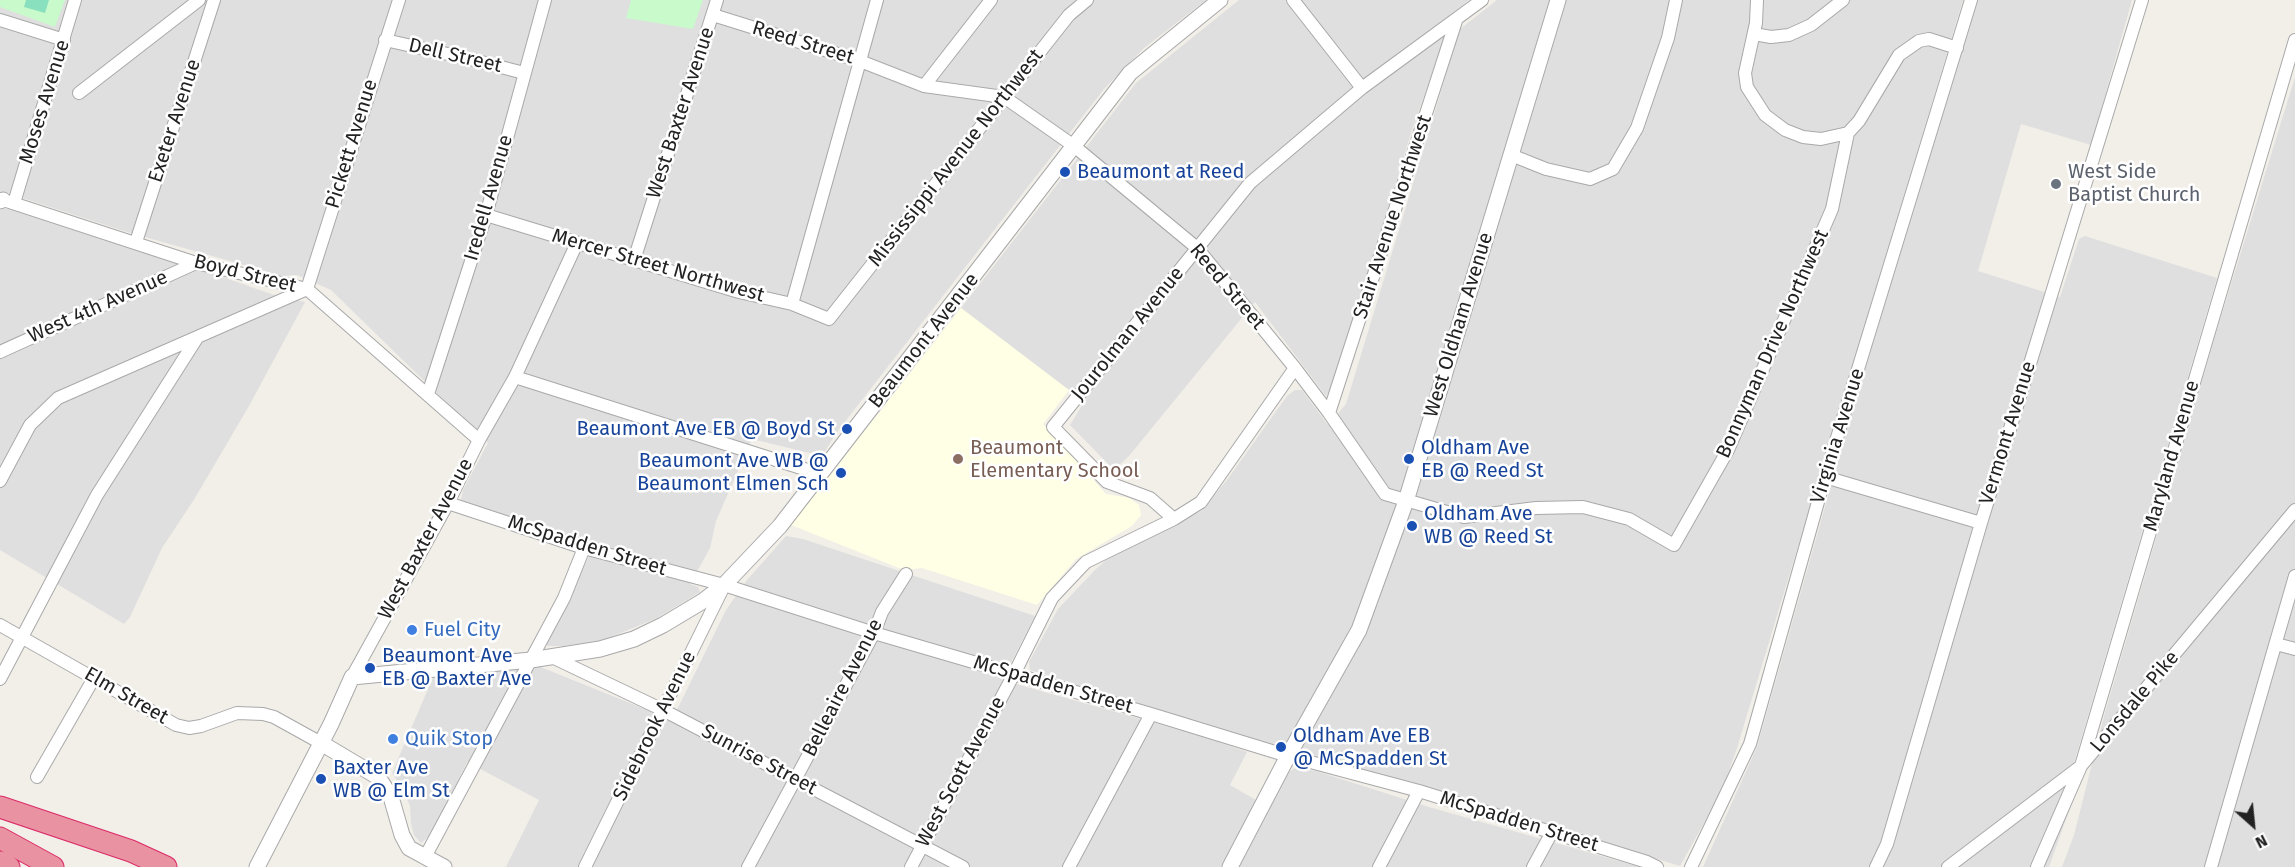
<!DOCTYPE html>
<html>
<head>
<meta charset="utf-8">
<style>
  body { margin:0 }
  #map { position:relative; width:2295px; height:867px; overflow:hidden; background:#f2efe9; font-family:"Fira Sans",sans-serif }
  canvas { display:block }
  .north { position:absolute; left:2223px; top:795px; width:60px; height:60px; -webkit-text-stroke:4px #fff; paint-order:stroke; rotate:153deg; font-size:16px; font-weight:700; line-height:24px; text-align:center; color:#222 }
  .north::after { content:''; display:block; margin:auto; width:21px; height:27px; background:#222; clip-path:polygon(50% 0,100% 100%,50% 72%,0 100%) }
</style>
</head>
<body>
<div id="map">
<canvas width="2295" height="867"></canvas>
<div class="north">N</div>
</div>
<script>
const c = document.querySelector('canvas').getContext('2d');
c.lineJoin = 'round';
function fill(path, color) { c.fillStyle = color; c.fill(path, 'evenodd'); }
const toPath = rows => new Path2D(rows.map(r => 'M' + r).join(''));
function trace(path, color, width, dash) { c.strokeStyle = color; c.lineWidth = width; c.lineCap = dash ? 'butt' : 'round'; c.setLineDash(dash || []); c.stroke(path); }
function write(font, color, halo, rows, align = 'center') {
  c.font = font + ' "Fira Sans",sans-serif'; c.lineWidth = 5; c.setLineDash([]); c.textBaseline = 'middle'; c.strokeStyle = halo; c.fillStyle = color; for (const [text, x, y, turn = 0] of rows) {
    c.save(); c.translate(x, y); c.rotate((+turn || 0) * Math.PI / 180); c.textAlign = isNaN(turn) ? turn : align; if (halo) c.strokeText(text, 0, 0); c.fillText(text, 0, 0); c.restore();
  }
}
const residential = toPath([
  [0,0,1206,0,1144,48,1104,89,837,432,822,456,752,439,716,521,710,548,690,584,698,587,700,592,657,618,604,640,565,646,548,646,544,643,595,545,465,506,461,499,463,490,488,443,331,290,297,275,283,276,127,232,4,192,0,194],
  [1239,0,1469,0,1437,26,1444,39,1411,133,1334,384,1326,396,1255,302,1129,456,1114,470,1070,425,1084,402,961,308,1136,83],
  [1497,0,1963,0,1737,748,1722,791,1680,866,1384,775,1244,737,1030,670,1029,662,1058,609,1095,570,1113,554,1201,511,1227,480,1287,396,1295,390,1302,390,1328,425,1346,404,1460,29],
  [1977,0,2132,0,2091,145,2021,124,1978,271,2060,297,2079,239,2085,236,2217,278,2074,763,2074,797,2049,867,1703,867,1757,747,1847,429],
  [2295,77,2295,867,2062,867,2074,835,2104,716,2216,333],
  [3,209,15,209,174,260,274,295,305,302,249,406,195,498,162,548,130,617,124,624,0,550,0,210],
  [786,536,803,539,1035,616,1002,680,1208,738,1247,752,1230,785,1256,800,1221,867,506,867,539,800,467,762,441,816,427,838,421,843,414,835,411,824,410,806,404,792,392,773,434,675,538,666,672,720,726,610,747,580],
  [1295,768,1316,771,1429,807,1640,867,1239,867,1289,772]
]);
const education = toPath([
  [961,308,1069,390,1043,424,1106,494,1129,498,1139,505,1141,515,1132,526,1076,559,1037,605,922,568,904,570,791,525]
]);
const park = toPath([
  [0,0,65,0,55,27,0,7],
  [631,0,703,0,693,29,626,18]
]);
const pitch = toPath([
  [26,0,49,0,45,13,24,7]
]);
const minor = toPath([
  [1293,0,1362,88],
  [1757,0,1756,23,1745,73,1747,87,1765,115,1785,130,1803,137,1821,139,1848,133,1859,121,1899,55,1919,41,1929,39,1957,48],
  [713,15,860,61,924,86,1004,97,1074,146,1197,248,1295,368,1329,413,1385,494,1464,517,1536,508,1583,507,1629,519,1674,545,1728,450,1832,209,1848,133],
  [0,20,64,40],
  [1754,34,1771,37,1789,35,1811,25,1843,0],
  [385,40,470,59,524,73],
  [924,86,991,0],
  [79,93,199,0],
  [1511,155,1546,169,1590,179,1613,169,1637,128,1668,38,1676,0],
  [0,199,196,263,307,289,479,440],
  [14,203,75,0],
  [486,215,739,292,792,304,829,319,1069,15,1087,0],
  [136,242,214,0],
  [634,260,717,0],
  [792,304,877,0],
  [0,352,196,263],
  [515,377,820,474],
  [428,394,486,215,545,0],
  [1329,413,1456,21],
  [1825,477,1981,523],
  [0,481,30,425,58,398,307,289,399,0],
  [448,503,584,548,724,585,874,633,1151,714,1288,756,1419,791,1647,862,1657,867],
  [1174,519,1150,498,1107,482,1053,427,1250,183,1362,88,1482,0],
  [0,625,176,725,189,728,201,726,237,713,263,714,274,717,321,743],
  [2276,644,2295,649],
  [552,657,663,710,963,867],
  [352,677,448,503,479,440,515,377,577,243],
  [0,679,97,495,197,338],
  [37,777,94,678],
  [425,857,564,598,584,548],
  [585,867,724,586],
  [748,867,874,633,882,612,906,574],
  [911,867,1014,674,1052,598,1086,562,1174,519,1201,502,1295,368],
  [1069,867,1151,714],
  [1379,867,1419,791],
  [1533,867,1552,832],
  [1691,867,1750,744,1825,477,1971,0],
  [1876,867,1887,844,1981,523,2142,0],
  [1948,867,2081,766,2295,510],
  [2037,867,2081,766,2295,40],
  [2211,867,2295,576]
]);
const tertiary = toPath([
  [0,201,3,200],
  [321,743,378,777,391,797,402,835,409,848,444,867],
  [257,867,331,724,352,677,531,660,600,649,634,639,663,625,703,601,724,585,780,526,1130,73,1220,0],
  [1230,867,1288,756,1359,630,1406,501,1558,0]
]);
const motorway = toPath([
  [0,807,131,851,166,867],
  [0,838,53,867],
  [0,862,9,867]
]);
const markers = [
  [1065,172,6,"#1a4fb4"],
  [2056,184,6,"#6b7280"],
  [847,429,6,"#1a4fb4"],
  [958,459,6,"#8d6e63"],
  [1409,459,6,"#1a4fb4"],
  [841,473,6,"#1a4fb4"],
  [1412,526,6,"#1a4fb4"],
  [412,630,6,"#3f7fe0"],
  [370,668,6,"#1a4fb4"],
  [393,739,6,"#3f7fe0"],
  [1281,747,6,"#1a4fb4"],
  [321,779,6,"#1a4fb4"]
];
const streetNames = [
  ["Reed Street",803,43,17],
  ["Dell Street",455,56,13],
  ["Moses Avenue",45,102,-73],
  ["West Baxter Avenue",681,113,-72],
  ["Exeter Avenue",175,121,-72],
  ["Pickett Avenue",352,144,-73],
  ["Mississippi Avenue Northwest",956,158,-52],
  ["Iredell Avenue",489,198,-74],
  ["Stair Avenue Northwest",1393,217,-72],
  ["Mercer Street Northwest",658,266,16],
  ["Boyd Street",245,274,14],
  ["Reed Street",1227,287,50],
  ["West 4th Avenue",98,307,-24],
  ["West Oldham Avenue",1459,325,-73],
  ["Jourolman Avenue",1128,334,-51],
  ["Beaumont Avenue",924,341,-52],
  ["Bonnyman Drive Northwest",1773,344,-66],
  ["Vermont Avenue",2008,433,-73],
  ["Virginia Avenue",1838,436,-73],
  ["Maryland Avenue",2172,456,-74],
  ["West Baxter Avenue",426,539,-62],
  ["McSpadden Street",587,546,17],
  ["McSpadden Street",1053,685,16],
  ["Belleaire Avenue",843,688,-63],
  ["Elm Street",126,696,30],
  ["Lonsdale Pike",2135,702,-50],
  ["Sidebrook Avenue",655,726,-64],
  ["Sunrise Street",759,760,28],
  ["West Scott Avenue",961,772,-62],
  ["McSpadden Street",1519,822,17]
];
const transitNames = [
  ["Beaumont at Reed",1077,172],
  ["Beaumont Ave EB @ Boyd St",835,429,"right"],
  ["Oldham Ave",1421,448],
  ["EB @ Reed St",1421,471],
  ["Beaumont Ave WB @",829,461,"right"],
  ["Beaumont Elmen Sch",829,484,"right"],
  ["Oldham Ave",1424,514],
  ["WB @ Reed St",1424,537],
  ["Beaumont Ave",382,656],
  ["EB @ Baxter Ave",382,679],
  ["Oldham Ave EB",1293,736],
  ["@ McSpadden St",1293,759],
  ["Baxter Ave",333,768],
  ["WB @ Elm St",333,791]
];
const worshipNames = [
  ["West Side",2068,172],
  ["Baptist Church",2068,195]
];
const educationNames = [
  ["Beaumont",970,448],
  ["Elementary School",970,471]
];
const shopNames = [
  ["Fuel City",424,630],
  ["Quik Stop",405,739]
];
fill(residential, '#e0dfdf');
fill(education, '#ffffe5');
fill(park, '#c8facc');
fill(pitch, '#88e0be');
trace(minor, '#a9a9a9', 14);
trace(tertiary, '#a9a9a9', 17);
trace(motorway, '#dc2a67', 23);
trace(minor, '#fff', 12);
trace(tertiary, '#fff', 15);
trace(motorway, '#e892a2', 21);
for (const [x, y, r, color] of markers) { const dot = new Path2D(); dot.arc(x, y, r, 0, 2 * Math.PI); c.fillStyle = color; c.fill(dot); trace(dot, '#fff', 2); }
write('20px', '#222', '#fff', streetNames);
write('20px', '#164399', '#fff', transitNames, 'left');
write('20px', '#5b616d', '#fff', worshipNames, 'left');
write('20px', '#785e54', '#fff', educationNames, 'left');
write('20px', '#366cbe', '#fff', shopNames, 'left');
</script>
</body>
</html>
